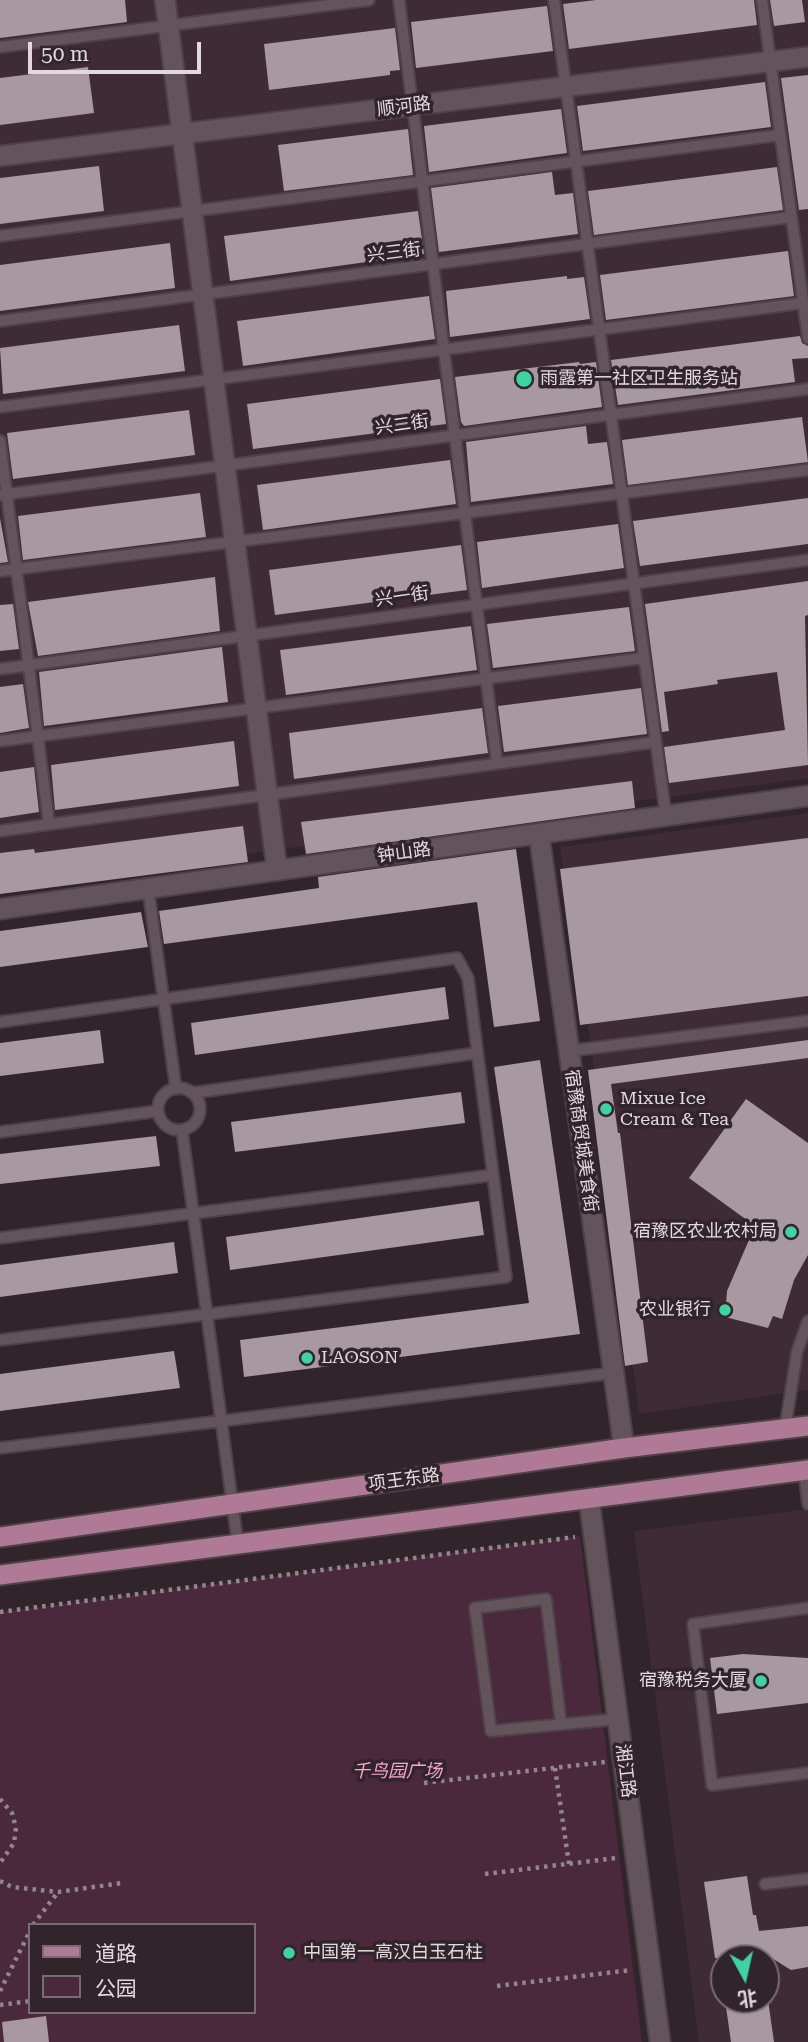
<!DOCTYPE html>
<html>
<head>
<meta charset="utf-8">
<style>
  body { margin:0 }
  #map { position:relative; width:808px; height:2042px; overflow:hidden; background:#31242b; font-family:"Roboto Serif","Noto Sans SC",serif }
  canvas { display:block }
  .legend { position:absolute; left:28px; top:1923px; width:228px; height:91px; box-sizing:border-box; background:#31242b; border:2px solid #786c73; margin:0; padding:9px 12px; list-style:none; font-size:21px; color:#e2d9de }
  .legend li { display:flex; align-items:center; gap:14px; height:35px }
  .legend b { width:35px; border:2px solid #786c73 }
  .north { position:absolute; left:710px; top:1944px; width:70px; height:70px; box-sizing:border-box; background:#31242b; border:2px solid #786c73; border-radius:50%; rotate:172deg; font-size:19px; font-weight:700; line-height:28px; text-align:center; color:#e2d9de }
  .north::after { content:''; display:block; margin:auto; width:24px; height:32px; background:#3ed4a2; clip-path:polygon(50% 0,100% 100%,50% 72%,0 100%) }
  .scale { position:absolute; left:28px; top:42px; width:173px; height:32px; box-sizing:border-box; border:4px solid #e2d9de; border-top:0; padding-left:9px; font-size:21px; line-height:24px; white-space:nowrap; color:#e2d9de; -webkit-text-stroke:5px #31242b; paint-order:stroke }
</style>
</head>
<body>
<div id="map">
<canvas width="808" height="2042"></canvas>
<ul class="legend">
<li><b style="height:9px;background:#b07a97"></b>道路</li>
<li><b style="height:19px;background:#4a293c"></b>公园</li>
</ul>
<div class="north">北</div>
<div class="scale">50 m</div>
</div>
<script>
const c = document.querySelector('canvas').getContext('2d');
c.lineJoin = 'round';
function fill(path, color) { c.fillStyle = color; c.fill(path, 'evenodd'); }
const toPath = rows => new Path2D(rows.map(r => 'M' + r).join(''));
function trace(path, color, width, dash) { c.strokeStyle = color; c.lineWidth = width; c.lineCap = dash ? 'butt' : 'round'; c.setLineDash(dash || []); c.stroke(path); }
function write(font, color, halo, rows, align = 'center') {
  c.font = font + ' "Roboto Serif","Noto Sans SC",serif'; c.lineWidth = 7; c.setLineDash([]); c.textBaseline = 'middle'; c.strokeStyle = halo; c.fillStyle = color; for (const [text, x, y, turn = 0] of rows) {
    c.save(); c.translate(x, y); c.rotate((+turn || 0) * Math.PI / 180); c.textAlign = isNaN(turn) ? turn : align; if (halo) c.strokeText(text, 0, 0); c.fillText(text, 0, 0); c.restore();
  }
}
const built = toPath([
  [0,0,808,0,808,778,0,887],
  [808,813,808,1390,639,1414,591,1045,560,847],
  [808,1509,808,2042,699,2042,634,1531],
  [724,1958,766,1958,766,2000,724,2000]
]);
const green = toPath([
  [580,1536,642,2042,0,2042,0,1612],
  [30,1925,254,1925,254,2012,30,2012]
]);
const building = toPath([
  [0,0,125,0,127,22,0,38],
  [596,0,754,0,757,25,569,49,563,4],
  [770,0,802,0,805,22,774,26],
  [547,6,553,51,416,68,411,22],
  [395,28,400,70,390,71,390,75,269,90,264,44],
  [88,67,94,113,0,125,0,78],
  [808,75,808,209,799,210,781,78],
  [765,82,771,127,583,151,577,106],
  [561,109,567,153,429,172,424,126],
  [408,129,413,175,284,191,278,145],
  [99,166,104,211,0,224,0,178],
  [777,167,783,210,594,235,588,191],
  [552,172,555,195,573,193,578,234,439,252,431,188],
  [418,211,424,254,230,281,224,236],
  [170,243,175,288,0,311,0,265],
  [788,251,794,296,606,320,600,275],
  [567,276,567,279,584,277,590,319,450,337,446,291],
  [429,296,435,339,243,366,237,321],
  [179,325,185,371,3,394,0,348],
  [800,336,802,343,808,346,808,358,792,359,795,382,618,405,611,360],
  [579,362,580,364,596,362,602,407,464,426,461,422,455,377],
  [440,379,446,424,253,449,247,404],
  [189,410,195,455,13,479,7,433],
  [802,417,808,462,628,485,622,440],
  [586,426,588,444,607,442,613,484,471,502,466,442],
  [450,460,456,504,263,530,257,485],
  [200,493,206,537,23,560,18,516],
  [808,498,808,544,640,566,633,521],
  [0,518,8,562,0,563],
  [618,524,624,568,482,588,477,542],
  [461,545,467,590,275,615,269,570],
  [215,577,220,631,38,656,28,602],
  [808,581,808,615,805,616,808,765,669,783,664,747,785,730,777,672,717,680,718,684,664,692,669,731,662,732,645,604],
  [13,604,19,649,0,651,0,605],
  [629,607,635,651,493,668,487,624],
  [471,626,477,670,286,695,280,650],
  [222,647,228,702,44,726,39,672],
  [23,684,29,728,0,733,0,687],
  [641,688,647,734,504,752,498,706],
  [482,708,488,753,294,779,289,733],
  [234,741,239,786,55,810,51,765],
  [34,767,39,812,0,818,0,772],
  [632,781,635,808,306,854,301,822],
  [243,826,248,862,0,894,0,853,34,849,35,853],
  [808,838,808,996,580,1025,560,869],
  [516,849,540,1021,494,1027,477,902,164,944,159,911,319,888,318,877],
  [141,912,148,947,0,967,0,931],
  [445,987,449,1019,195,1055,191,1023],
  [100,1030,104,1063,0,1076,0,1043],
  [808,1040,808,1058,611,1084,618,1133,620,1133,648,1362,625,1366,588,1070],
  [540,1060,580,1334,244,1377,240,1340,529,1303,494,1067],
  [461,1092,465,1123,235,1152,231,1122],
  [746,1099,808,1143,808,1255,794,1280,782,1319,773,1316,768,1328,725,1317,727,1291,755,1226,689,1178],
  [156,1136,160,1166,0,1184,0,1154],
  [479,1201,484,1235,230,1270,226,1237],
  [174,1242,178,1273,0,1297,0,1265],
  [174,1351,180,1388,0,1411,0,1374],
  [743,1654,808,1658,808,1703,717,1714,710,1658],
  [747,1876,753,1915,756,1915,759,1931,808,1926,808,1967,791,1970,762,1952,762,1958,715,1958,704,1882],
  [725,2000,768,2000,774,2042,731,2042],
  [46,2016,49,2042,4,2042,2,2022]
]);
const path = toPath([
  [0,1612,575,1537],
  [555,1768,569,1864],
  [424,1783,605,1762],
  [0,1799,12,1813,16,1828,14,1843,0,1863],
  [485,1874,616,1858],
  [0,1881,12,1887,58,1892,122,1883],
  [33,1925,58,1892],
  [497,1986,632,1970],
  [0,1991,30,1931],
  [0,2005,30,2001]
]);
const service = toPath([
  [399,0,497,763],
  [554,0,666,816],
  [762,0,808,338],
  [0,47,369,0],
  [0,236,780,135],
  [0,321,791,217],
  [0,407,803,303],
  [0,441,49,824],
  [0,495,808,389],
  [0,571,808,470],
  [0,669,808,560],
  [0,741,644,658],
  [0,831,656,742],
  [148,888,176,1089],
  [0,1022,457,958,468,978,506,1277,0,1340],
  [569,1051,808,1021],
  '158 1109a21 21 0 1 1 42 0a21 21 0 1 1-42 0Z',
  [192,1093,477,1053],
  [182,1130,238,1545],
  [0,1132,158,1111],
  [0,1238,493,1175],
  [785,1429,797,1352,808,1321],
  [0,1448,613,1373],
  [804,1470,808,1504],
  [808,1608,693,1624,712,1785,808,1773],
  [561,1724,546,1599,475,1608,491,1731,618,1719],
  [765,1884,808,1879]
]);
const minor = toPath([
  [165,0,277,870],
  [0,156,808,57],
  [539,834,624,1448],
  [0,909,808,796],
  [589,1499,660,2042]
]);
const primary = toPath([
  [0,1537,624,1448,808,1426],
  [0,1575,808,1470]
]);
const markers = [
  [524,379,9,"#3ed4a2"],
  [606,1109,7,"#3ed4a2"],
  [791,1232,7,"#3ed4a2"],
  [725,1310,7,"#3ed4a2"],
  [307,1358,7,"#3ed4a2"],
  [761,1681,7,"#3ed4a2"],
  [289,1953,7,"#3ed4a2"]
];
const streetNames = [
  ["顺河路",404,107,-7],
  ["兴三街",394,253,-7],
  ["兴二街",402,425,-8],
  ["兴一街",402,597,-8],
  ["钟山路",404,853,-8],
  ["宿豫商贸城美食街",581,1141,82],
  ["项王东路",404,1480,-8],
  ["湘江路",625,1771,83]
];
const poiNames = [
  ["雨露第一社区卫生服务站",540,379],
  ["Mixue Ice",620,1099],
  ["Cream & Tea",620,1120],
  ["宿豫区农业农村局",777,1232,"right"],
  ["农业银行",711,1310,"right"],
  ["LAOSON",321,1358],
  ["宿豫税务大厦",747,1681,"right"],
  ["中国第一高汉白玉石柱",303,1953]
];
const parkNames = [
  ["千鸟园广场",397,1772]
];
fill(built, '#3e2b35');
fill(green, '#4a293c');
fill(building, '#a898a0');
trace(service, '#4d4248', 14);
trace(minor, '#4d4248', 23);
trace(primary, '#4d4248', 23);
trace(path, '#91868c', 4.5, [3.5, 5]);
trace(service, '#63545c', 10);
trace(minor, '#63545c', 19);
trace(primary, '#b07a97', 19);
for (const [x, y, r, color] of markers) { const dot = new Path2D(); dot.arc(x, y, r, 0, 2 * Math.PI); c.fillStyle = color; c.fill(dot); trace(dot, '#31242b', 2.5); }
write('18px', '#e2d9de', '#31242b', streetNames);
write('18px', '#e2d9de', '#31242b', poiNames, 'left');
write('italic 18px', '#fca4d4', '#31242b', parkNames);
</script>
</body>
</html>
